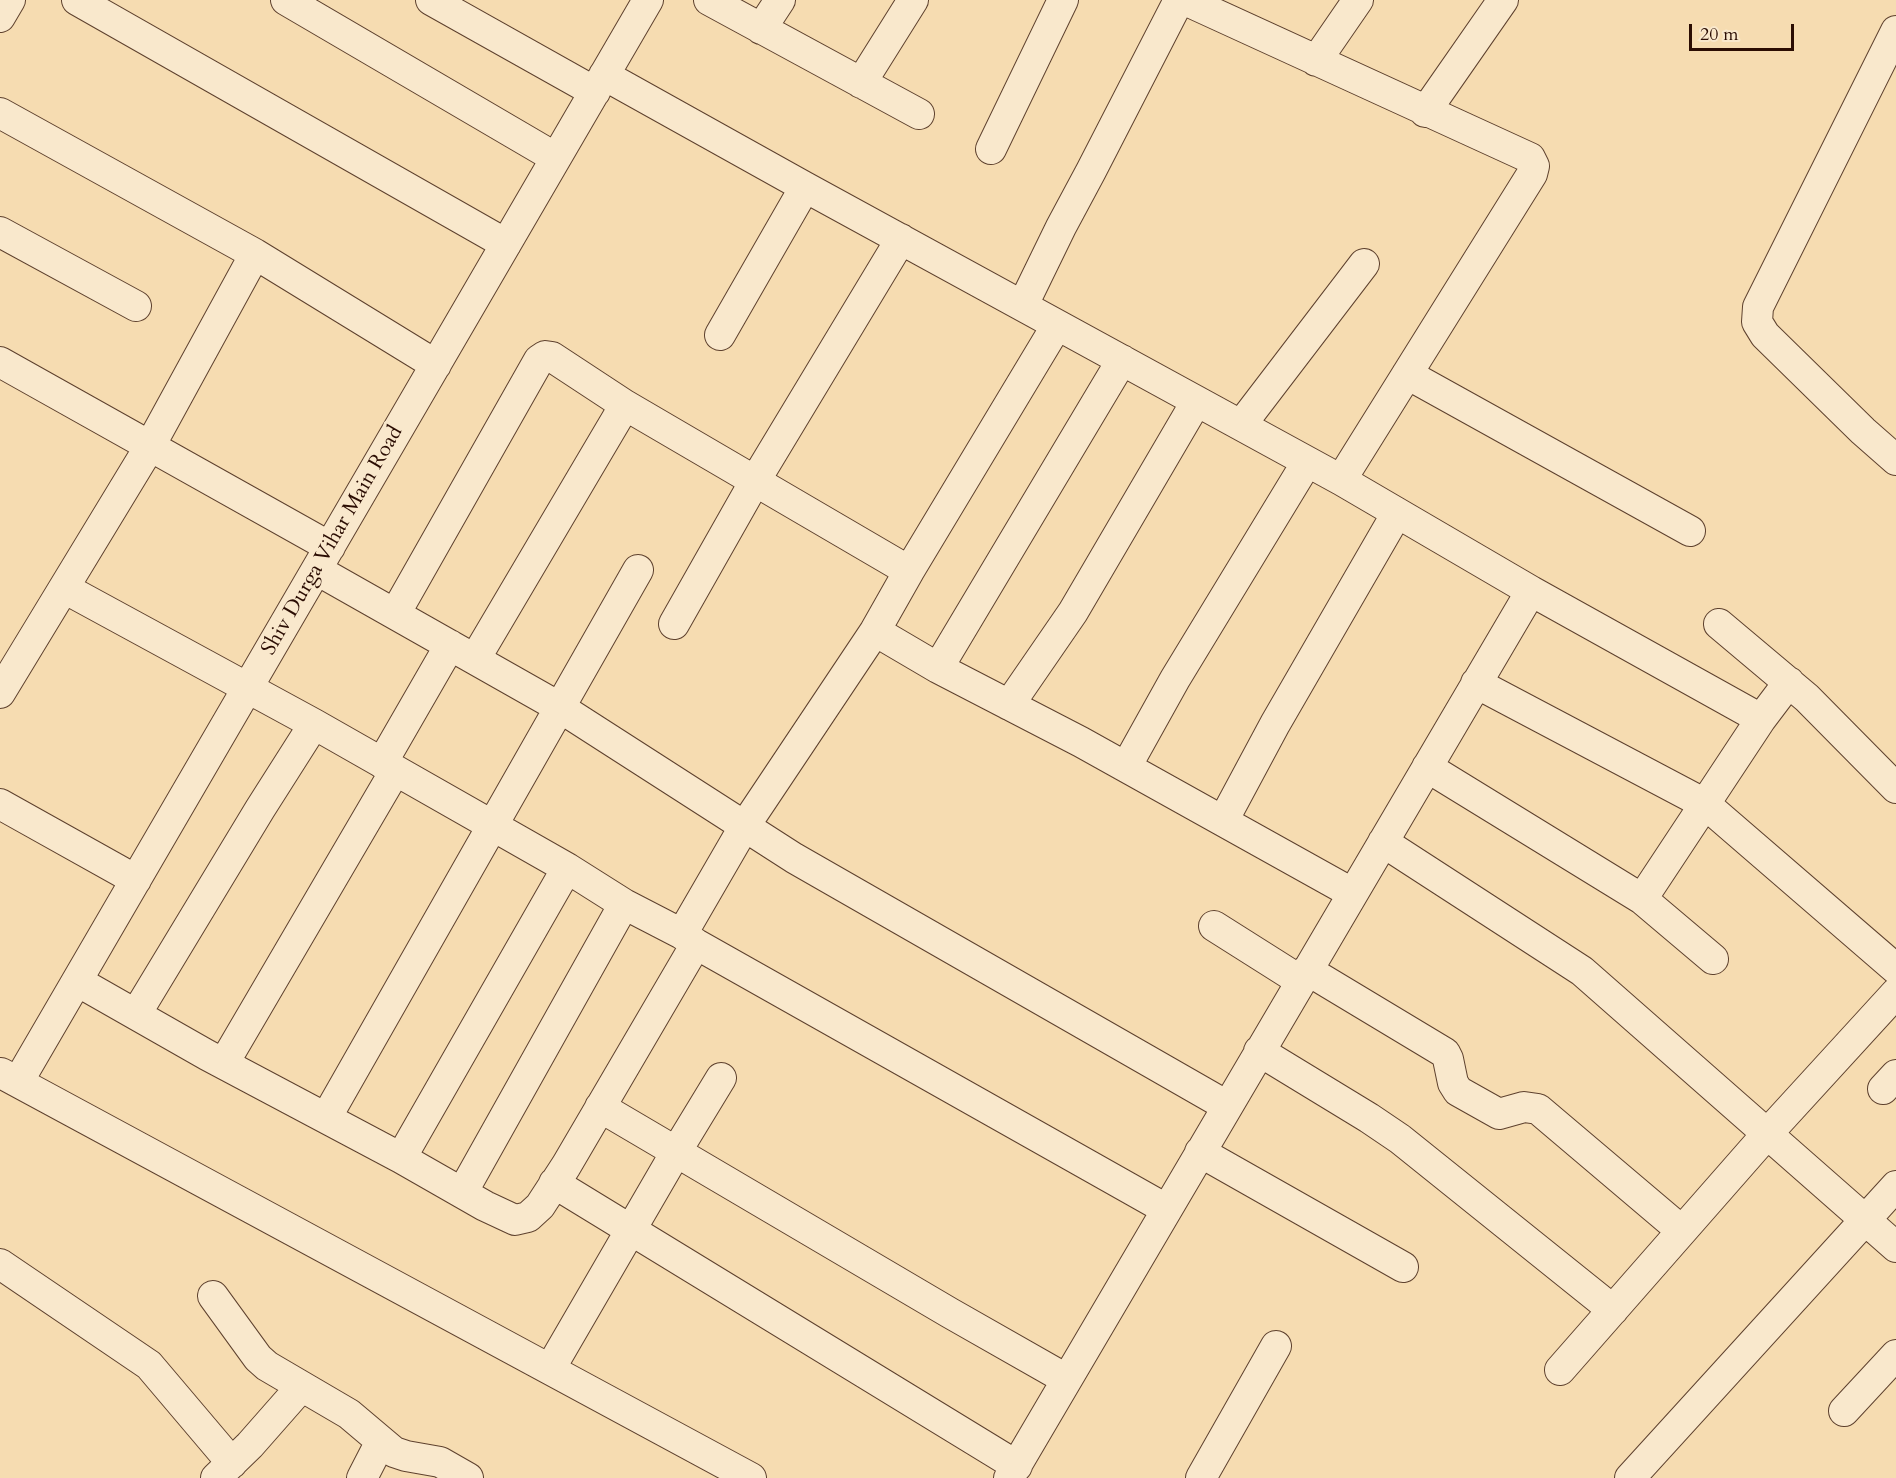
<!DOCTYPE html>
<html>
<head>
<meta charset="utf-8">
<style>
  body { margin:0 }
  #map { position:relative; width:1896px; height:1478px; overflow:hidden; background:#f6dcb1; font-family:Cardo,serif }
  canvas { display:block }
  .scale { position:absolute; left:1689px; top:24px; width:105px; height:27px; box-sizing:border-box; border:3px solid #2b0d03; border-top:0; padding-left:8px; font-size:18px; line-height:21px; white-space:nowrap; color:#2b0d03; -webkit-text-stroke:4px #f9e8cc; paint-order:stroke }
</style>
</head>
<body>
<div id="map">
<canvas width="1896" height="1478"></canvas>
<div class="scale">20 m</div>
</div>
<script>
const c = document.querySelector('canvas').getContext('2d');
c.lineJoin = 'round';
const toPath = rows => new Path2D(rows.map(r => 'M' + r).join(''));
function trace(path, color, width, dash) { c.strokeStyle = color; c.lineWidth = width; c.lineCap = dash ? 'butt' : 'round'; c.setLineDash(dash || []); c.stroke(path); }
function write(font, color, halo, rows, align = 'center') {
  c.font = font + ' Cardo,serif'; c.lineWidth = 6; c.setLineDash([]); c.textBaseline = 'middle'; c.strokeStyle = halo; c.fillStyle = color; for (const [text, x, y, turn = 0] of rows) {
    c.save(); c.translate(x, y); c.rotate((+turn || 0) * Math.PI / 180); c.textAlign = isNaN(turn) ? turn : align; if (halo) c.strokeText(text, 0, 0); c.fillText(text, 0, 0); c.restore();
  }
}
const minor = toPath([
  [77,0,506,244],
  [286,0,556,158],
  [431,0,595,92],
  [709,0,919,114],
  [1185,0,1530,158,1534,166,1532,174,1341,480],
  [0,17,10,0],
  [761,29,780,0],
  [1896,31,1758,307,1757,322,1765,335,1863,431,1896,460],
  [1316,61,1358,0],
  [604,75,805,187,1341,480,1531,591,1009,1478],
  [861,83,913,0],
  [1425,112,1503,0],
  [0,113,255,254,436,365],
  [991,149,1063,0],
  [0,232,136,306],
  [1023,305,1061,227,1091,171,1179,0],
  [720,335,805,187],
  [0,362,330,547],
  [1407,374,1690,531],
  [1241,425,1364,264],
  [317,570,559,707,794,858,1227,1106],
  [64,588,314,724,567,868,624,904,682,934,696,944,1166,1209],
  [1531,591,1761,719],
  [395,614,539,360,545,356,552,357,625,405,909,571],
  [674,624,755,481,901,239],
  [1719,624,1807,698,1896,788],
  [875,631,938,668,1081,742,1352,893],
  [475,659,625,405],
  [938,668,1122,360],
  [1476,683,1705,804,1896,969],
  [0,693,150,446,255,254],
  [1009,705,1073,612,1196,402],
  [382,763,450,645],
  [1126,767,1175,679,1307,462],
  [1427,767,1642,899,1713,959],
  [0,804,136,880],
  [1223,821,1275,724,1397,513],
  [1383,842,1582,971,1896,1247],
  [1642,899,1761,719,1789,682],
  [1214,926,1301,981],
  [682,934,744,827,875,631,909,571,1057,325],
  [1307,970,1445,1053,1448,1059,1453,1083,1458,1091,1499,1114,1524,1107,1538,1109,1682,1231],
  [77,981,207,1055,401,1158,567,868],
  [136,1014,260,809,314,724],
  [1259,1051,1369,1118,1400,1139,1613,1310],
  [224,1063,395,771],
  [1,1073,751,1478],
  [18,1082,648,0],
  [1883,1089,1896,1075],
  [600,1107,950,1313,1066,1379],
  [326,1118,638,570],
  [1200,1152,1403,1267],
  [401,1158,485,1206,515,1220,528,1217,540,1206,566,1166,696,944],
  [554,1183,1017,1466],
  [462,1193,624,904],
  [0,1264,149,1365,232,1463],
  [213,1296,258,1358,267,1366,349,1414,394,1452,406,1456,440,1462,468,1478],
  [550,1369,676,1152,721,1078],
  [1560,1370,1767,1134,1896,993],
  [1844,1411,1896,1355],
  [216,1478,250,1445,301,1387],
  [362,1478,381,1441],
  [1201,1478,1276,1346],
  [1630,1478,1896,1186]
]);
const streetNames = [
  ["Shiv Durga Vihar Main Road",333,541,-60]
];
trace(minor, '#5e412e', 32);
trace(minor, '#f9e8cc', 30);
write('21px', '#2b0d03', '#f9e8cc', streetNames);
</script>
</body>
</html>
